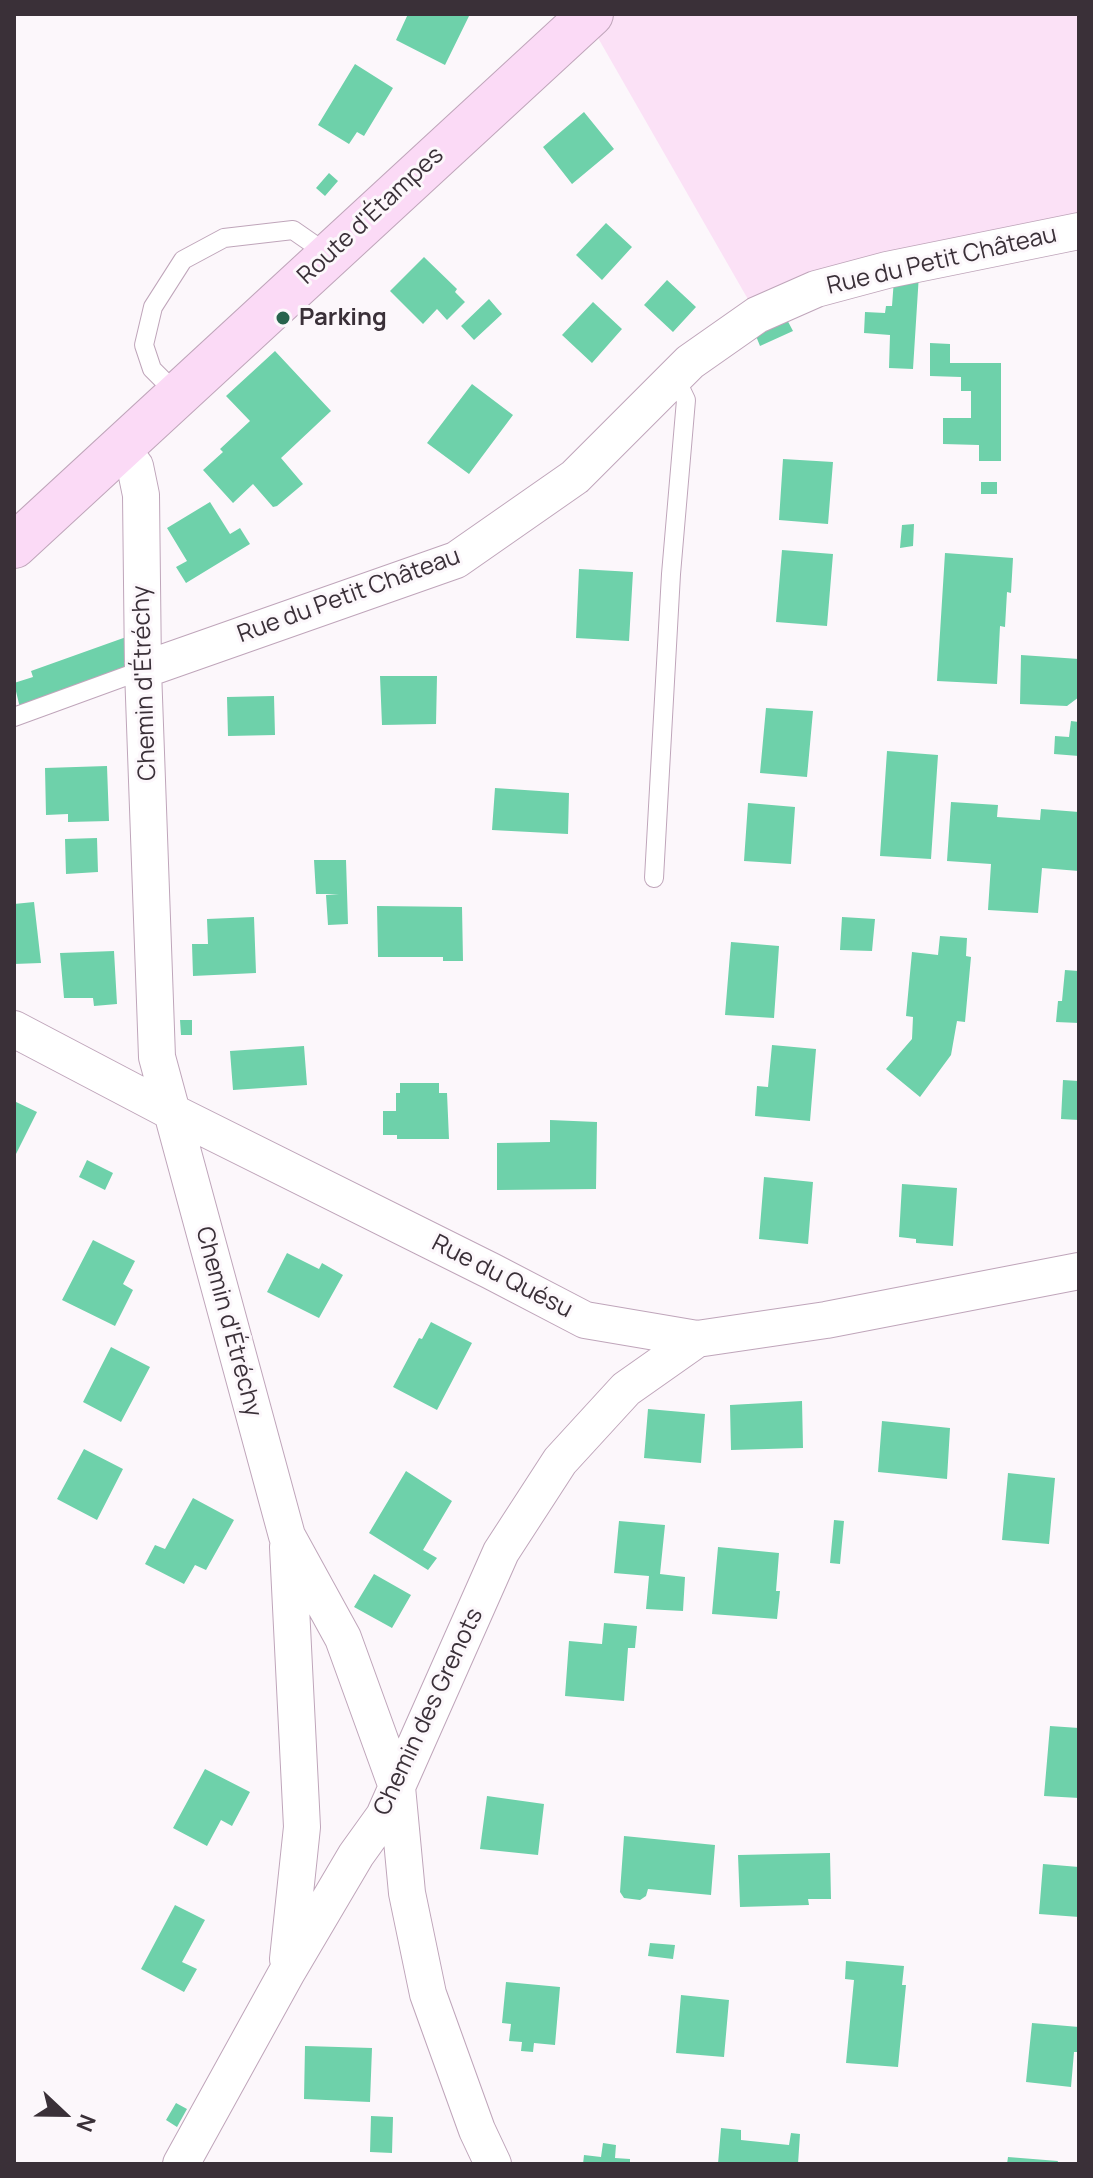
<!DOCTYPE html>
<html>
<head>
<meta charset="utf-8">
<style>
  body { margin:0 }
  #map { position:relative; width:1093px; height:2178px; overflow:hidden; background:#fcf7fb; font-family:Manrope,sans-serif }
  canvas { display:block }
  .frame { position:absolute; inset:0; border:16px solid #3a3038; pointer-events:none }
  .north { position:absolute; left:24px; top:2074px; width:80px; height:80px; -webkit-text-stroke:6px #fcf7fb; paint-order:stroke; rotate:112deg; font-size:22px; font-weight:700; line-height:32px; text-align:center; color:#3a3038 }
  .north::after { content:''; display:block; margin:auto; width:28px; height:36px; background:#3a3038; clip-path:polygon(50% 0,100% 100%,50% 72%,0 100%) }
</style>
</head>
<body>
<div id="map">
<canvas width="1093" height="2178"></canvas>
<div class="frame"></div>
<div class="north">N</div>
</div>
<script>
const c = document.querySelector('canvas').getContext('2d');
c.lineJoin = 'round';
function fill(path, color) { c.fillStyle = color; c.fill(path, 'evenodd'); }
const toPath = rows => new Path2D(rows.map(r => 'M' + r).join(''));
function trace(path, color, width, dash) { c.strokeStyle = color; c.lineWidth = width; c.lineCap = dash ? 'butt' : 'round'; c.setLineDash(dash || []); c.stroke(path); }
function write(font, color, halo, rows, align = 'center') {
  c.font = font + ' Manrope,sans-serif'; c.lineWidth = 6; c.setLineDash([]); c.textBaseline = 'middle'; c.strokeStyle = halo; c.fillStyle = color; for (const [text, x, y, turn = 0] of rows) {
    c.save(); c.translate(x, y); c.rotate((+turn || 0) * Math.PI / 180); c.textAlign = isNaN(turn) ? turn : align; if (halo) c.strokeText(text, 0, 0); c.fillText(text, 0, 0); c.restore();
  }
}
const green = toPath([
  [592,14,1079,14,1079,231,757,315,586,17]
]);
const building = toPath([
  [408,14,470,14,445,65,396,40],
  [355,64,393,88,364,136,357,132,349,144,318,125],
  [584,112,614,149,572,184,543,147],
  [329,173,338,181,325,196,316,188],
  [606,223,632,247,602,280,576,255],
  [424,257,457,289,455,292,465,302,447,320,437,309,423,324,390,291],
  [919,274,913,369,889,368,890,335,864,333,865,312,885,313,886,306,892,306,894,279],
  [667,280,696,307,673,332,644,305],
  [489,299,502,314,474,340,461,326],
  [593,302,622,329,592,363,562,335],
  [784,314,793,331,760,346,754,331],
  [930,343,950,344,950,363,1001,363,1001,461,979,461,979,445,943,444,943,418,971,418,971,391,961,391,961,377,930,376],
  [275,351,331,411,281,458,303,484,277,506,273,507,253,484,233,503,203,470,223,452,220,449,250,421,226,396],
  [472,384,513,415,469,474,427,443],
  [783,459,833,462,828,524,779,520],
  [981,482,997,482,997,494,981,494],
  [210,502,230,534,240,528,250,544,186,583,176,567,187,561,167,528],
  [914,524,913,546,900,548,902,525],
  [782,550,833,554,827,626,776,622],
  [945,553,1013,558,1011,593,1007,592,1005,627,1000,626,997,684,937,681],
  [579,569,633,572,629,641,576,638],
  [129,636,127,671,20,708,14,683,33,677,31,671],
  [1021,655,1079,659,1079,697,1067,706,1020,704],
  [380,676,437,676,436,724,382,725],
  [274,696,275,735,228,736,227,697],
  [766,708,813,711,807,777,760,773],
  [1071,721,1079,722,1079,756,1054,754,1055,736,1069,737],
  [887,751,938,755,931,859,880,856],
  [107,766,109,821,68,822,68,814,46,815,45,768],
  [495,788,569,793,568,834,492,830],
  [951,802,998,805,997,817,1040,820,1041,809,1079,812,1079,871,1042,868,1038,913,988,910,991,864,947,861],
  [748,803,795,807,791,864,744,861],
  [97,838,98,872,66,874,65,839],
  [314,860,346,860,348,924,328,925,326,895,339,894,316,894],
  [34,902,41,963,14,964,14,904],
  [377,906,462,907,463,961,443,961,443,957,378,957],
  [254,917,256,973,193,976,192,944,208,944,207,919],
  [842,917,875,919,872,951,840,950],
  [940,936,967,938,966,956,971,957,965,1022,957,1021,951,1055,920,1097,886,1069,912,1039,913,1017,906,1016,912,952,938,955],
  [731,942,779,946,774,1018,725,1015],
  [114,951,117,1004,94,1006,93,998,64,998,60,953],
  [1065,970,1079,971,1079,1023,1056,1022,1058,1001,1062,1001],
  [180,1020,192,1020,192,1035,181,1035],
  [772,1045,816,1049,810,1121,755,1116,757,1086,768,1087],
  [304,1046,307,1085,233,1090,230,1051],
  [1063,1080,1079,1081,1079,1120,1061,1119],
  [400,1083,439,1083,439,1093,447,1093,449,1139,397,1139,397,1135,383,1135,383,1111,396,1111,396,1093,400,1093],
  [14,1101,37,1112,14,1158],
  [550,1120,597,1122,596,1189,497,1190,497,1143,550,1142],
  [87,1160,113,1173,105,1190,79,1177],
  [764,1177,813,1182,808,1244,759,1239],
  [902,1184,957,1188,953,1246,916,1243,916,1239,899,1237],
  [93,1240,135,1261,123,1284,133,1290,115,1326,62,1300],
  [287,1253,319,1269,322,1263,343,1275,319,1318,267,1292],
  [431,1322,472,1343,437,1410,393,1387,419,1338,422,1339],
  [111,1347,150,1367,121,1422,83,1402],
  [802,1401,803,1448,731,1450,730,1405],
  [648,1409,705,1414,701,1463,644,1458],
  [882,1421,950,1428,947,1479,878,1472],
  [84,1449,123,1469,97,1520,57,1499],
  [406,1471,452,1501,423,1550,437,1558,428,1570,369,1533],
  [1008,1473,1055,1478,1049,1544,1002,1540],
  [193,1498,234,1520,206,1570,195,1565,184,1584,145,1564,155,1545,165,1549],
  [834,1520,844,1521,840,1564,830,1563],
  [619,1521,665,1525,660,1574,685,1577,683,1611,646,1609,649,1576,614,1573],
  [718,1547,779,1553,776,1591,780,1591,777,1619,712,1614],
  [374,1574,411,1595,392,1628,354,1607],
  [604,1623,637,1626,635,1648,628,1648,624,1701,565,1696,569,1641,602,1644],
  [1050,1726,1079,1728,1079,1798,1044,1796],
  [205,1769,250,1792,232,1826,221,1820,207,1846,173,1828],
  [487,1796,544,1804,538,1855,480,1849],
  [624,1836,715,1845,711,1895,648,1889,646,1896,640,1900,624,1898,620,1892],
  [830,1853,831,1899,808,1899,809,1905,740,1907,738,1855],
  [1043,1864,1079,1867,1079,1917,1039,1914],
  [175,1905,205,1920,182,1962,197,1969,184,1992,141,1969],
  [650,1943,675,1945,673,1959,648,1956],
  [846,1961,904,1966,902,1985,906,1985,898,2067,846,2063,854,1980,845,1979],
  [506,1982,560,1987,555,2045,534,2043,533,2052,521,2051,522,2042,509,2041,511,2024,502,2023],
  [681,1995,729,2000,724,2057,676,2053],
  [1032,2023,1079,2027,1079,2052,1074,2052,1071,2087,1026,2082],
  [305,2046,372,2048,370,2102,304,2099],
  [176,2103,187,2109,177,2127,166,2120],
  [371,2116,393,2117,392,2153,370,2152],
  [721,2128,741,2130,741,2140,789,2145,791,2133,800,2134,798,2164,718,2164],
  [603,2143,616,2145,615,2158,630,2159,630,2164,583,2164,584,2155,601,2157],
  [1008,2157,1058,2161,1057,2164,1007,2164]
]);
const service = toPath([
  [178,395,152,369,144,345,153,307,183,260,224,238,293,230,329,255],
  [14,717,143,670],
  [654,878,671,574,686,400,675,377]
]);
const minor = toPath([
  [119,449,135,466,141,495,143,670,157,1057,287,1536,343,1638,397,1787,407,1893,428,1994,477,2130,493,2164],
  [143,670,456,560,575,477,690,362,757,315,816,289,887,270,1079,231],
  [14,1029,170,1111,491,1271,585,1320,697,1339,826,1320,1079,1271],
  [288,1547,302,1827,288,1959],
  [181,2164,287,1972,356,1855,384,1816,501,1552,560,1461,626,1389,697,1339]
]);
const secondary = toPath([
  [14,546,591,14]
]);
const markers = [
  [283,318,8,"#28634d"]
];
const streetNames = [
  ["Route d'Étampes",371,216,-43],
  ["Rue du Petit Château",942,261,-13],
  ["Rue du Petit Château",349,596,-20],
  ["Chemin d'Étréchy",145,683,-92],
  ["Rue du Quésu",502,1277,27],
  ["Chemin d'Étréchy",228,1322,75],
  ["Chemin des Grenots",429,1712,-65]
];
const poiNames = [
  ["Parking",299,318]
];
fill(green, '#fbe1f6');
fill(building, '#6ed1aa');
trace(service, '#bfa5ba', 20);
trace(minor, '#bfa5ba', 38);
trace(secondary, '#bfa5ba', 46);
trace(service, '#fff', 18);
trace(minor, '#fff', 36);
trace(secondary, '#fbdaf6', 44);
for (const [x, y, r, color] of markers) { const dot = new Path2D(); dot.arc(x, y, r, 0, 2 * Math.PI); c.fillStyle = color; c.fill(dot); trace(dot, '#fcf7fb', 3); }
write('24px', '#3a3038', '#fcf7fb', streetNames);
write('bold 24px', '#3a3038', '#fcf7fb', poiNames, 'left');
</script>
</body>
</html>
